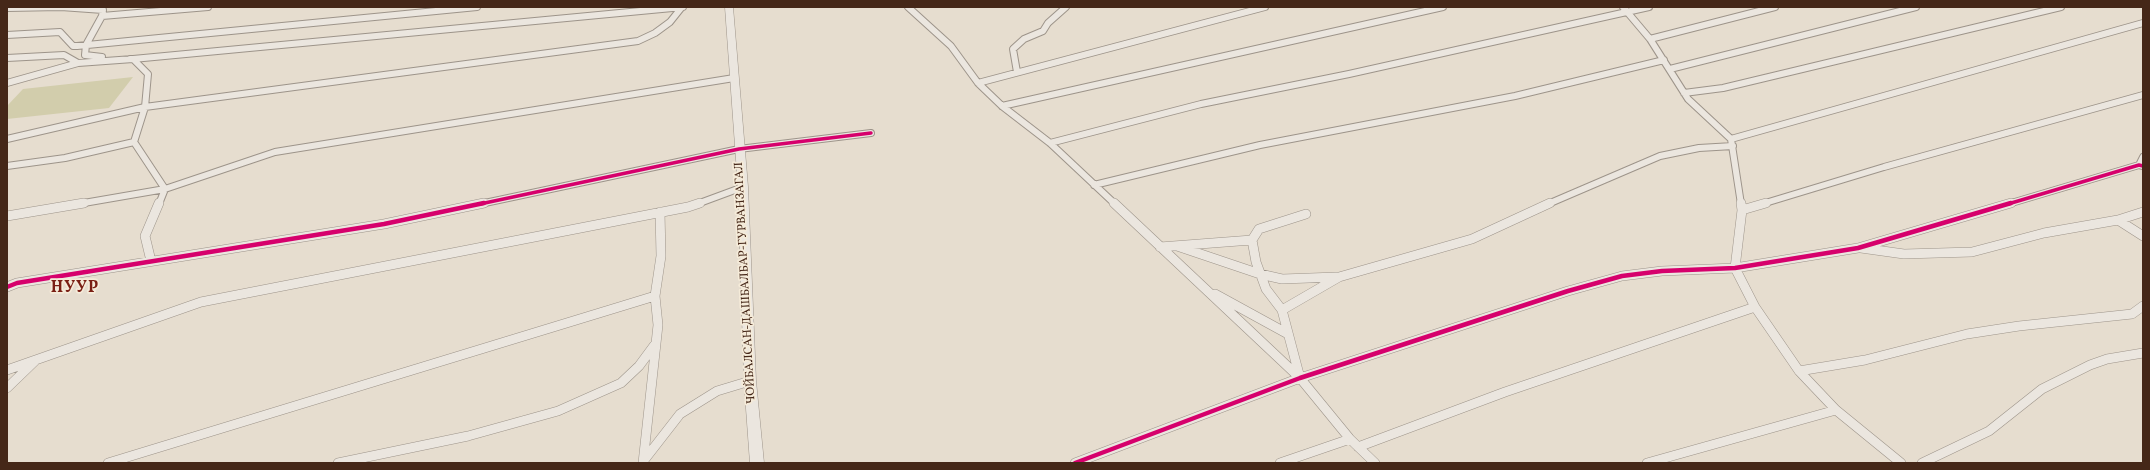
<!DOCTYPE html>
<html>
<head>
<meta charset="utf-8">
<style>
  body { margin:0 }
  #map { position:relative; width:2150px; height:470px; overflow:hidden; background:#e6ddcf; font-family:Vollkorn,serif }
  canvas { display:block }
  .frame { position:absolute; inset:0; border:8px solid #452718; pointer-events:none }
</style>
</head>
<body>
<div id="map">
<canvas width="2150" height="470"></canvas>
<div class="frame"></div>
</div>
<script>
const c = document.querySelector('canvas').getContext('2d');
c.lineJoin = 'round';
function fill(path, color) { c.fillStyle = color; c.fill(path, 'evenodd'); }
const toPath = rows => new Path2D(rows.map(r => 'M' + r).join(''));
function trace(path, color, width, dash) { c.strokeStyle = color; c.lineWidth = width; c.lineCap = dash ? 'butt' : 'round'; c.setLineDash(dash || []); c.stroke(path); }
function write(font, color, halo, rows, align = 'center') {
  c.font = font + ' Vollkorn,serif'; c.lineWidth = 3.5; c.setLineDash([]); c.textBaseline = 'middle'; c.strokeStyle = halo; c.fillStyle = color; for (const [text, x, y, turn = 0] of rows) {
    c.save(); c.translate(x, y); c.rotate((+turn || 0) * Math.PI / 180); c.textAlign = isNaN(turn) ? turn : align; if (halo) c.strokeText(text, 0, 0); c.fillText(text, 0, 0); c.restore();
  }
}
const green = toPath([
  [133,77,109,108,7,119,7,106,23,89]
]);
const minorFar1 = toPath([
  [61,7,103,10,102,16,86,45,85,55,102,57],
  [908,7,951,46,978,83,1002,106,1050,143,1115,204],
  [1623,7,1650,39,1688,99,1731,139,1741,204],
  [7,8,61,7],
  [102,16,208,7],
  [7,35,60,32,73,46,77,46,477,7],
  [1650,39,1775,7],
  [7,58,64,55,78,63,133,59,683,7],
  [130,59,133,59,148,74,145,107,134,142,165,189,159,204],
  [1670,69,1916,7],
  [1017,72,1013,49,1024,39,1043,31,1048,23,1066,7],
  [7,83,78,63],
  [978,83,1265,7],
  [1684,93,1723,88,2061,7],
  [1002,106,1443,7],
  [7,139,145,107,638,41,655,33,670,22,682,7],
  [1731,139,2143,23],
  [1050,143,1201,104,1349,74,1649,7],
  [2139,165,2143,157],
  [7,166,65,158,134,142],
  [1094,185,1260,145,1515,96,1664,60],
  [78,204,165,189,275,152,734,78],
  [480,204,739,149,871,133],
  [697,204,743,187],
  [1548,204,1660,156,1699,148,1733,146],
  [1762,204,1884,167,2143,95],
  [2008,204,2139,165,2143,166]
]);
const minor = toPath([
  [1114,203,1300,378],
  [1741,203,1742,210,1735,268,1755,307,1799,371,1836,410,1901,463],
  [1742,210,1766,203],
  [1306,214,1259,229,1252,240,1256,262,1266,289,1282,310,1300,378,1350,439,1375,463],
  [7,216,84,203],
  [2118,220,2143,236],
  [1177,246,1260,274,1282,279,1337,277],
  [1160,247,1252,240],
  [1861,248,1904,254,1972,252,2044,233,2118,220,2143,212],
  [151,261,145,236,159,203],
  [7,287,17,283,384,224,484,203],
  [1215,294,1288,334],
  [1282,310,1339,277,1472,239,1550,203],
  [7,370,201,302,688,207,700,203],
  [1799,371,1865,360,1967,334,2019,326,2132,314,2143,306],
  [7,388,35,361],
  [1358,447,1505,392,1755,307],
  [645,459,680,414,717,391,750,381],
  [108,463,655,296],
  [338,463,468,436,558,411,621,383,639,366,656,343],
  [643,463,658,325,655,296,661,256,660,212],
  [1075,463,1300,378,1568,291,1622,276,1662,271,1735,268,1858,248,2011,203],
  [1280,463,1350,439],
  [1647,463,1836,410],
  [1922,463,1989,431,2042,389,2090,365,2107,359,2143,353]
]);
const tertiary = toPath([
  [725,7,733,7,748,187,756,381,764,463,750,463,744,381,738,187,725,7]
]);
const cyclewayFar1 = toPath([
  [480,204,739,149,871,133],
  [2008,204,2139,165,2143,166]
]);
const cycleway = toPath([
  [7,287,17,283,384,224,484,203],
  [1075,463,1300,378,1568,291,1622,276,1662,271,1735,268,1858,248,2011,203]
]);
const streetNames = [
  ["ЧОЙБАЛСАН-ДАШБАЛБАР-ГУРВАНЗАГАЛ",746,283,-93]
];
const districtNames = [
  ["НУУР",75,289]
];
fill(green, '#d2cdac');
trace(minorFar1, '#9d948a', 8);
trace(minor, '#9d948a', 10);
trace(tertiary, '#9d948a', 1);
trace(minorFar1, '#ebe6df', 6);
trace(minor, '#ebe6df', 9);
fill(tertiary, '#ebe6df');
trace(cyclewayFar1, '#d6006c', 3.5);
trace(cycleway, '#d6006c', 4.5);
write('12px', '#452718', '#f5ebd9', streetNames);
c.letterSpacing = '1px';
write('bold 16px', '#7a1f14', '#f5ebd9', districtNames);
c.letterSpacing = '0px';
</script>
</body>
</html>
